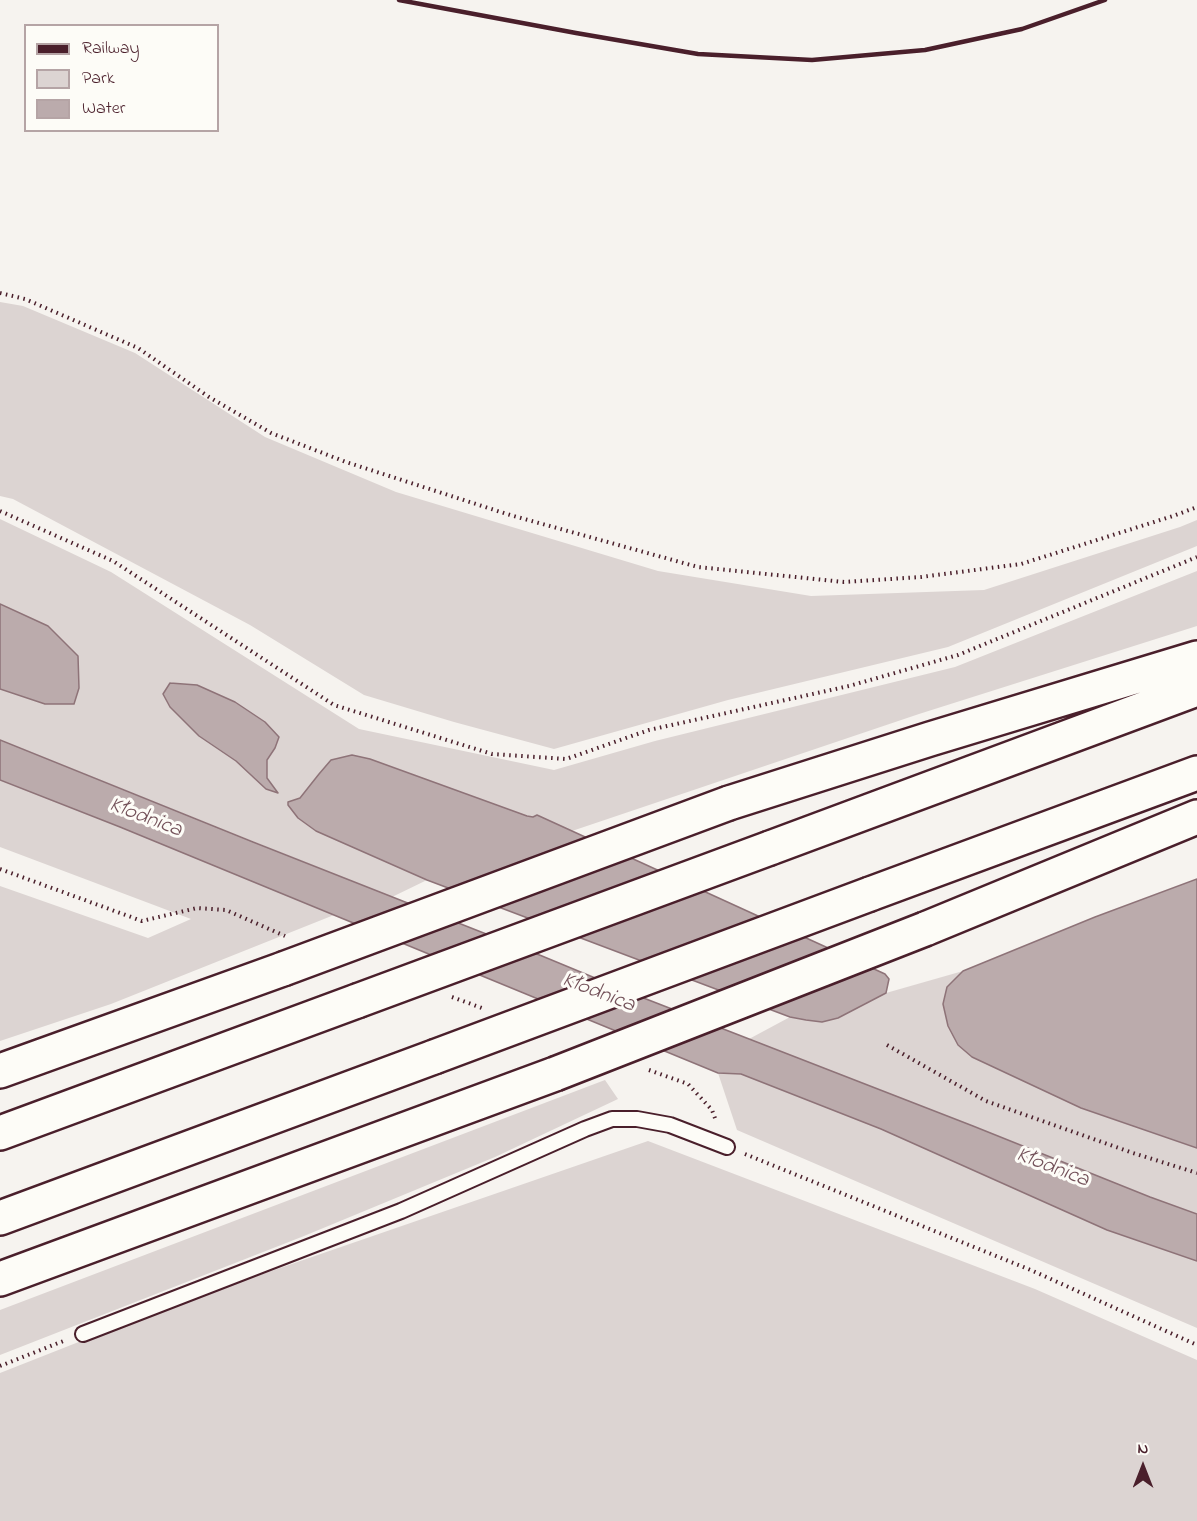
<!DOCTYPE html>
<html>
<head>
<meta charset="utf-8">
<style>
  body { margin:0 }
  #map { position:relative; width:1197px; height:1521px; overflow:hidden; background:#f6f3ef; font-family:"Indie Flower",sans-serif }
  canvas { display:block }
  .legend { position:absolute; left:24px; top:24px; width:195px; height:108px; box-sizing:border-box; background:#fdfcf7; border:2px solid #b5a4a5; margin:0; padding:8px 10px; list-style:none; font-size:18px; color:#4a1f2b }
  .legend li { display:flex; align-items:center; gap:12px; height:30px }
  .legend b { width:30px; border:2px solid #b5a4a5 }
  .north { position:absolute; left:1113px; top:1437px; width:60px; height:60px; -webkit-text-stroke:4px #fdfcf7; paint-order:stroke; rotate:0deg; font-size:16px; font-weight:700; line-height:24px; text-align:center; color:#4a1f2b }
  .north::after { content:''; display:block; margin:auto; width:21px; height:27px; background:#4a1f2b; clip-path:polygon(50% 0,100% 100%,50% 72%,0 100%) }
</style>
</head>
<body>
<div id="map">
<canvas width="1197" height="1521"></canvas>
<ul class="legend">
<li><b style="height:8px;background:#4a1f2b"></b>Railway</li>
<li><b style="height:16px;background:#dcd4d2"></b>Park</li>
<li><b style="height:16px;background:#bbabac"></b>Water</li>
</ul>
<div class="north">N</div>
</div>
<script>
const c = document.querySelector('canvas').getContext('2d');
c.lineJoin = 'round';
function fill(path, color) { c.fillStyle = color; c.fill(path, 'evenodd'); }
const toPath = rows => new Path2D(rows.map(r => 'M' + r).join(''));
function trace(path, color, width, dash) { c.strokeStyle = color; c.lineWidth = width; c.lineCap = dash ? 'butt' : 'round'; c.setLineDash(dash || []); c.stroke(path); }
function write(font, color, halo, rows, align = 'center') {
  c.font = font + ' "Indie Flower",sans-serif'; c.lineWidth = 6; c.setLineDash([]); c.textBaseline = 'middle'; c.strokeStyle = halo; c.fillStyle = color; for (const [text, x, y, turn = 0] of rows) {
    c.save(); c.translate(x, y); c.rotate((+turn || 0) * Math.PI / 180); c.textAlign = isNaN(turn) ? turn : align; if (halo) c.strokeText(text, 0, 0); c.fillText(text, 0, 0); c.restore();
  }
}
const green = toPath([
  [0,302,23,306,135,353,265,437,396,492,658,571,811,596,984,590,1180,527,1197,520,1197,546,948,647,728,700,554,749,454,722,364,695,250,625,13,499,0,496],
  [0,519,111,572,359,729,554,770,655,741,955,667,1197,571,1197,626,919,714,572,831,537,815,533,817,527,816,370,759,319,774,299,799,316,831,427,880,392,897,0,740],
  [0,780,120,827,334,915,111,1004,0,1041,0,886,148,938,191,919,0,847],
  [963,971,947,987,972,1057,1081,1108,1197,1148,1197,1214,1150,1197,973,1126,749,1039,790,1017,806,1020,838,1018,886,993],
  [718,1073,741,1074,881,1129,1107,1230,1197,1261,1197,1328,737,1130],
  [605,1080,618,1099,495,1157,304,1236,0,1355,0,1310],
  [648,1141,1035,1289,1197,1360,1197,1521,0,1521,0,1373,170,1306]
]);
const water = toPath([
  [0,604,48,626,78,656,79,688,74,704,45,704,0,689,0,604],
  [170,683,197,685,235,702,265,722,279,737,275,748,267,760,267,778,278,793,266,789,236,761,199,736,170,707,163,694,170,683],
  [0,740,253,842,542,956,641,997,973,1126,1150,1197,1197,1214,1197,1261,1107,1230,881,1129,741,1074,718,1073,120,827,0,780,0,740],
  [352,755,370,759,527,816,533,817,537,815,885,974,889,979,886,993,838,1018,822,1022,806,1020,790,1017,427,880,316,831,298,818,288,805,288,802,300,798,319,774,331,760,352,755],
  [1197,879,1197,1148,1081,1108,972,1057,958,1045,948,1026,943,1004,947,987,963,971,1095,917,1197,879]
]);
const path = toPath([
  [0,293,25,299,138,348,209,397,271,433,346,462,510,515,698,567,844,582,921,577,1021,564,1173,516,1197,507],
  [0,511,113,561,334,705,492,754,566,759,649,730,849,686,958,655,1197,557],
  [0,869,142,921,197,908,226,910,285,936],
  [452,997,482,1008],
  [887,1045,986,1101,1133,1153,1197,1173],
  [649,1070,688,1084,712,1110,716,1121],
  [745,1154,1033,1271,1197,1345],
  [0,1366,66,1340]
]);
const lane = toPath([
  [83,1334,401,1211,585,1129,612,1119,637,1119,670,1125,727,1147]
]);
const highway = toPath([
  [729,803,930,739,1197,658],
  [770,848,1197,689],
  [870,894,1197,773],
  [925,929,1197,817],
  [0,1071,283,969],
  [0,1133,357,1001],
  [0,1218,434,1057],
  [0,1279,555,1074]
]);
const rail = toPath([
  [399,0,576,33,698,54,812,60,925,50,1022,29,1105,0]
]);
const highwayBridge = toPath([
  [283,969,729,803],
  [357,1001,770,848],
  [434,1057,870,894],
  [555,1074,925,929]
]);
const waterNames = [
  ["Kłodnica",145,819,21],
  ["Kłodnica",598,994,21],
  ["Kłodnica",1052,1169,21]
];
fill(green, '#dcd4d2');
fill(water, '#bbabac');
trace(water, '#8e7378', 1.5);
trace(lane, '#4a1f2b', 18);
trace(highway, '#4a1f2b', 38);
trace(path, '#4a1f2b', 4, [1.5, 4.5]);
trace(lane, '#fdfcf7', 14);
trace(highway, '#fdfcf7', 33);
trace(rail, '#4a1f2b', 4.5);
trace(highwayBridge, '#4a1f2b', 38, []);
trace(highwayBridge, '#fdfcf7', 33);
write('italic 22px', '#725058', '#fdfcf7', waterNames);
</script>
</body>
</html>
